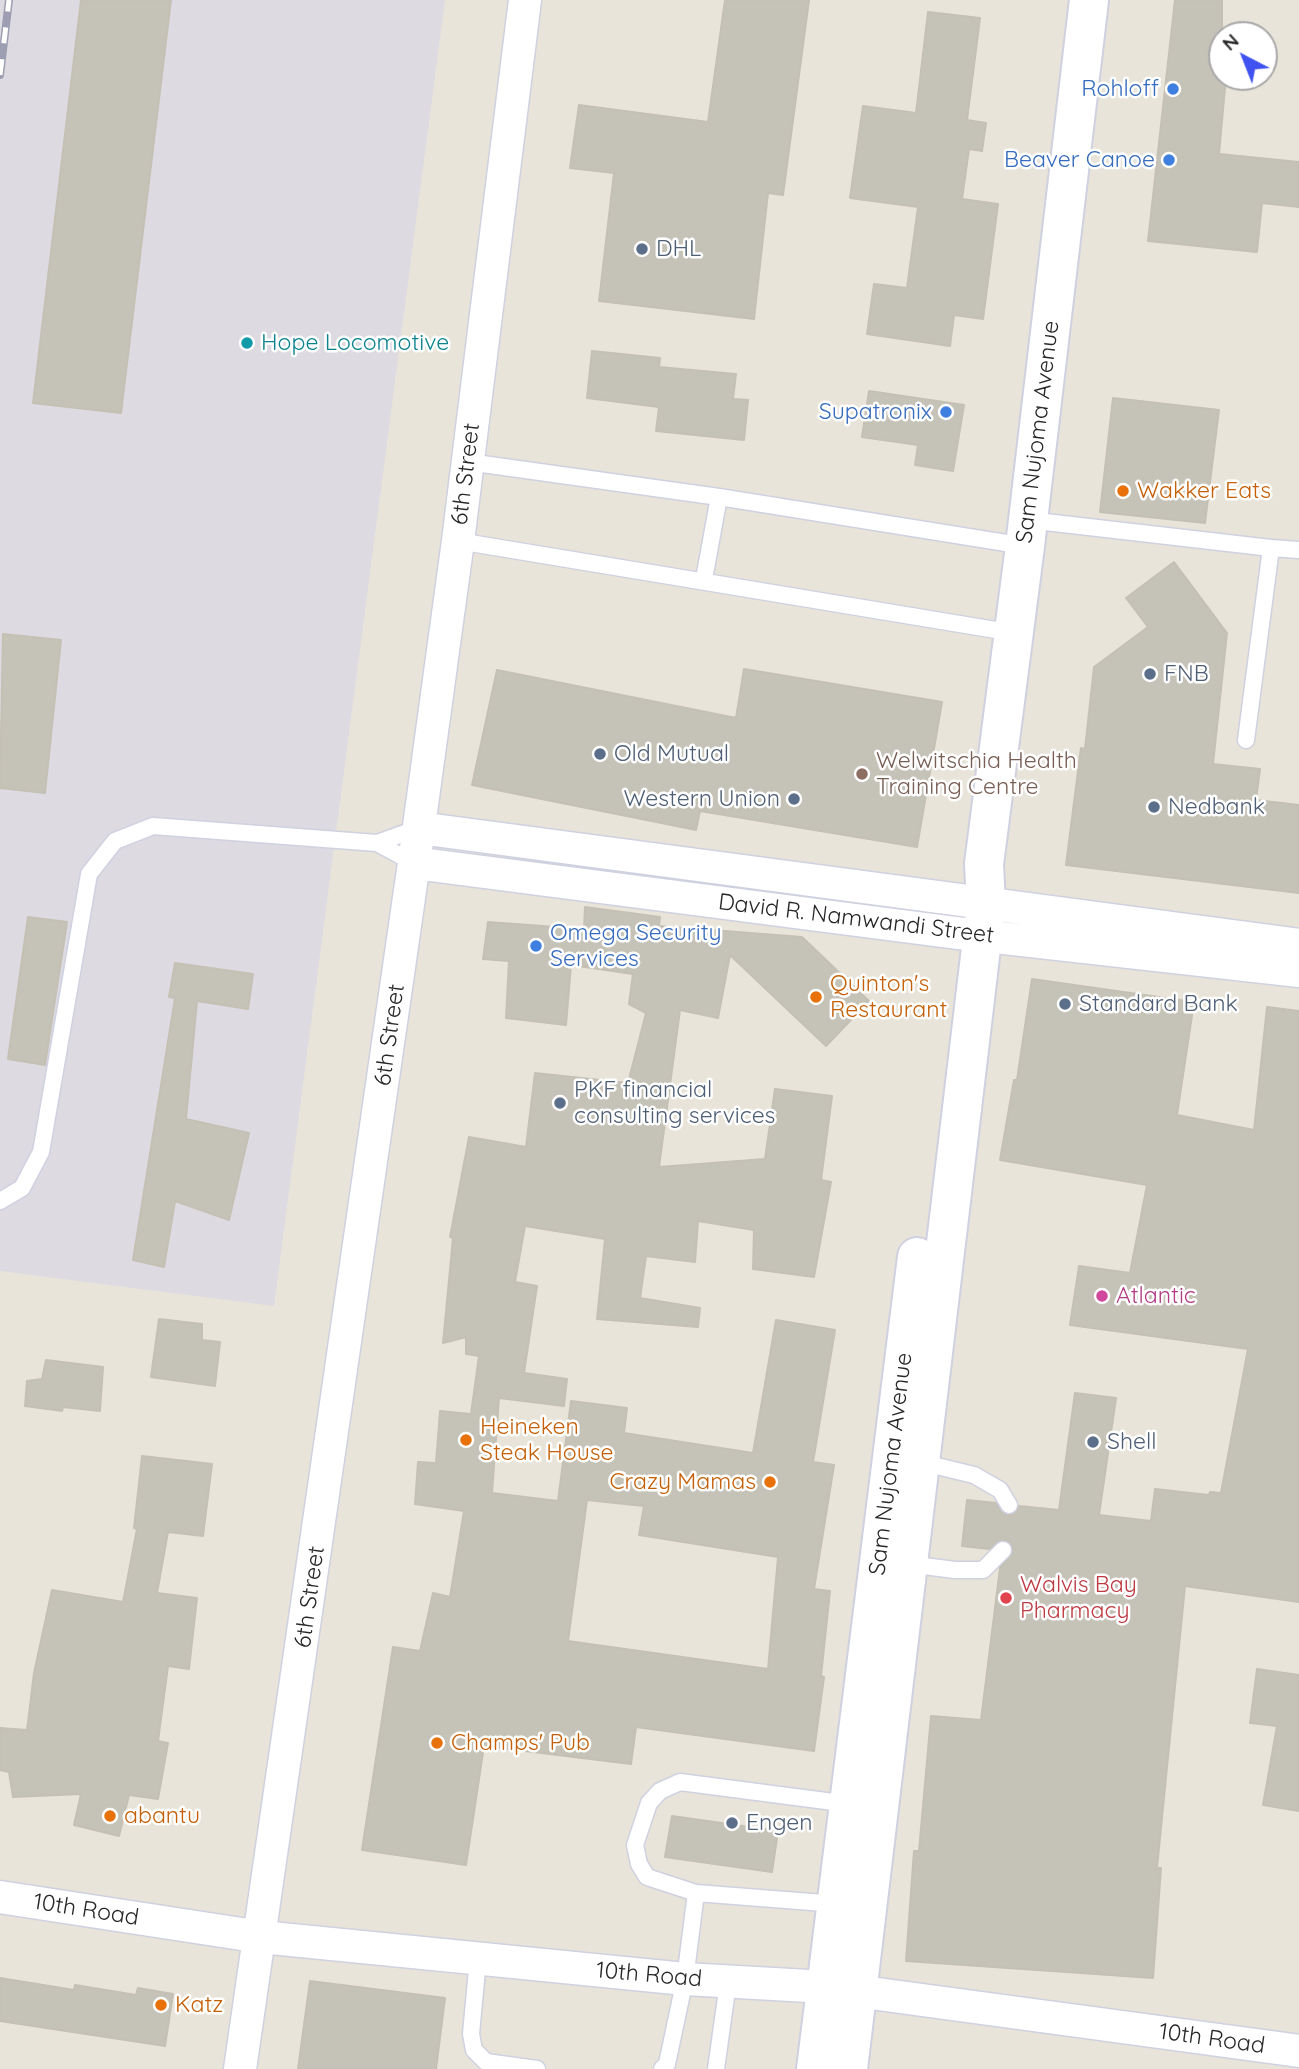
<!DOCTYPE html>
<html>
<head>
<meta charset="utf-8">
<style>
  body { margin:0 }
  #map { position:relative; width:1299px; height:2069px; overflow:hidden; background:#e9e4d9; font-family:Quicksand,sans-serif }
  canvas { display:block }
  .north { position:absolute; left:1208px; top:21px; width:70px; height:70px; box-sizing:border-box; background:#fff; border:2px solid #a9a9a9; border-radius:50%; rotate:318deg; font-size:19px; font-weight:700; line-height:28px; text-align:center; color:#272727 }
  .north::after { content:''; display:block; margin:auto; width:24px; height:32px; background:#4052f0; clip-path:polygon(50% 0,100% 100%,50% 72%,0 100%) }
</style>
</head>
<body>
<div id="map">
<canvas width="1299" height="2069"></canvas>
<div class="north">N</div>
</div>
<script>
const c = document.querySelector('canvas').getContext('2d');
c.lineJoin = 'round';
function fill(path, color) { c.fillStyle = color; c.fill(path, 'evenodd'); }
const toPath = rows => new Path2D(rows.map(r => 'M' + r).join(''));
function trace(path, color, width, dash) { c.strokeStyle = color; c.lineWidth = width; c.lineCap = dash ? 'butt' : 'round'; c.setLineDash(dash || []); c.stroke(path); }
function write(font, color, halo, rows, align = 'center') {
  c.font = font + ' Quicksand,sans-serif'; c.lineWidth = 5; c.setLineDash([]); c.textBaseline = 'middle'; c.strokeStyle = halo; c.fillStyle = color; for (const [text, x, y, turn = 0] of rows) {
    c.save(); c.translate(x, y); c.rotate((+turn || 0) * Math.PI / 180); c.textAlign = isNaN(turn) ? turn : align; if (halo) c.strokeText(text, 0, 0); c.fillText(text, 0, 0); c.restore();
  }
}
const industrial = toPath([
  [0,0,445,0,274,1306,0,1271]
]);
const building = toPath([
  [81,0,171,0,121,413,33,403,81,0],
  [725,0,809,0,783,195,768,193,754,319,599,301,614,173,570,168,579,105,708,122,725,0],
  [1175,0,1222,0,1222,77,1226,77,1219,154,1299,162,1299,207,1262,203,1257,252,1148,241,1175,0],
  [928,12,980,18,967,120,986,123,982,151,969,149,962,199,998,204,983,319,954,315,950,346,867,334,874,284,907,288,918,207,850,198,863,106,916,113,928,12],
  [592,351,660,358,659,367,736,374,733,399,748,400,744,440,656,431,659,407,587,398,592,351],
  [869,391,964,405,953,471,915,465,918,445,862,437,869,391],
  [1113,398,1219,410,1205,523,1100,512,1113,398],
  [1174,562,1227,633,1213,764,1260,769,1256,800,1299,805,1299,893,1066,865,1081,748,1085,749,1094,667,1148,627,1126,598,1174,562],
  [3,634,61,640,45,793,0,788,3,634],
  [744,669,942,702,917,847,700,811,696,830,472,785,497,670,736,718,744,669],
  [585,907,660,917,659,926,802,937,869,1001,826,1046,730,955,718,1018,680,1010,659,1167,765,1159,775,1089,832,1096,821,1180,831,1182,814,1277,753,1269,754,1230,698,1221,695,1262,646,1256,640,1298,700,1308,698,1327,597,1319,605,1239,525,1226,515,1282,537,1286,524,1373,567,1379,564,1406,499,1398,492,1493,558,1501,571,1401,627,1408,624,1433,753,1453,776,1320,835,1330,813,1462,834,1465,814,1589,830,1591,821,1676,824,1677,814,1751,636,1727,631,1764,484,1746,466,1865,362,1850,393,1647,420,1651,433,1593,450,1597,464,1511,415,1504,418,1462,436,1463,440,1411,471,1414,479,1356,466,1354,466,1337,443,1343,453,1238,450,1237,469,1137,526,1147,535,1073,628,1083,646,1013,629,1004,633,974,571,965,566,1025,506,1018,509,961,483,959,488,922,584,929,585,907],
  [587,1500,644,1506,639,1535,778,1557,768,1669,568,1641,587,1500],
  [28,917,67,922,45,1065,8,1059,28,917],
  [175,963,253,974,248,1009,197,1001,186,1119,249,1133,229,1220,175,1201,164,1267,133,1260,175,998,169,997,175,963],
  [1032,979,1194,1002,1177,1115,1254,1130,1267,1007,1299,1011,1299,1602,1185,1586,1157,1868,1161,1868,1153,1978,906,1961,914,1851,919,1851,931,1716,981,1720,1000,1568,1013,1552,1011,1543,1005,1540,989,1549,962,1546,967,1500,996,1503,1008,1515,1015,1514,1019,1506,1059,1510,1075,1393,1116,1398,1099,1515,1151,1521,1155,1489,1209,1495,1210,1492,1221,1493,1248,1349,1070,1325,1079,1266,1130,1273,1147,1185,1000,1160,1014,1080,1017,1080,1032,979],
  [159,1319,202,1324,202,1340,220,1342,215,1386,151,1377,159,1319],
  [46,1360,103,1367,100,1411,63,1407,62,1411,25,1406,27,1381,42,1379,46,1360],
  [142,1456,212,1464,203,1536,168,1532,157,1593,197,1598,189,1669,168,1666,158,1741,168,1743,158,1799,129,1795,119,1836,74,1825,81,1794,13,1797,9,1772,0,1770,0,1728,27,1730,34,1673,52,1590,123,1602,137,1529,134,1528,142,1456],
  [1257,1669,1299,1675,1299,1811,1263,1805,1277,1726,1250,1723,1257,1669],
  [672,1816,778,1831,772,1872,665,1857,672,1816],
  [0,1978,74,1990,75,1985,136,1995,138,1988,173,1994,165,2046,0,2021,0,1978],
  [310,1981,445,1998,436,2069,298,2069,310,1981]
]);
const service = toPath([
  [468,462,719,497,1025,546],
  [1028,520,1271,548,1246,740],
  [458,541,1014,633],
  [1271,548,1299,550],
  [704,579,719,497],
  [377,843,414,863],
  [0,1201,22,1188,41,1152,89,874,115,841,153,826,377,843,419,828],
  [920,1462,974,1475,1000,1490,1009,1505],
  [908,1564,955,1570,983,1570,1003,1550],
  [837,1904,696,1893,647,1877,639,1864,635,1845,649,1803,660,1791,680,1782,849,1804],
  [478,1959,471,2034,474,2050,486,2062,537,2069],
  [662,2069,667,2064,685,1979,696,1893],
  [716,2069,728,1983]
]);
const minor = toPath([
  [419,828,1299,945],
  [414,863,957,933,1299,971],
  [0,1897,261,1937,685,1979,826,1987,1299,2051],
  [240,2069,414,863,458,541,525,0]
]);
const secondary = toPath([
  [816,2069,917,1257],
  [848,2069,986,906,984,864,1025,546,1089,0]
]);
const rail = toPath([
  [0,75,9,0]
]);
const markers = [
  [1173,89,7,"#3f7fe0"],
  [1169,160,7,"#3f7fe0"],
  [642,249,7,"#5c6f8a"],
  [247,343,7,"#0f9aa8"],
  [946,412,7,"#3f7fe0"],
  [1123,491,7,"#e8710a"],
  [1150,674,7,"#5c6f8a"],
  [600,754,7,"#5c6f8a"],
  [862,774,7,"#8d6e63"],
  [794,799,7,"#5c6f8a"],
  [1154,807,7,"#5c6f8a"],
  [536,946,7,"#3f7fe0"],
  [816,997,7,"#e8710a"],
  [1065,1004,7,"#5c6f8a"],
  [560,1103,7,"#5c6f8a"],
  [1102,1296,7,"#d1479c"],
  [466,1440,7,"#e8710a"],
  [1093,1442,7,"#5c6f8a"],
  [770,1482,7,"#e8710a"],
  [1006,1598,7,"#e0444e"],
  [437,1743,7,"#e8710a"],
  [110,1816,7,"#e8710a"],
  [732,1823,7,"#5c6f8a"],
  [161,2005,7,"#e8710a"]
];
const shopNames = [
  ["Rohloff",1159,89],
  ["Beaver Canoe",1155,160],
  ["Supatronix",932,412],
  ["Omega Security",550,933,"left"],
  ["Services",550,959,"left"]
];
const serviceNames = [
  ["DHL",656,249],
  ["FNB",1164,674],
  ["Old Mutual",614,754],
  ["Western Union",780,799,"right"],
  ["Nedbank",1168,807],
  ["Standard Bank",1079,1004],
  ["PKF financial",574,1090],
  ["consulting services",574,1116],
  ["Shell",1107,1442],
  ["Engen",746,1823]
];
const cultureNames = [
  ["Hope Locomotive",261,343]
];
const streetNames = [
  ["Sam Nujoma Avenue",1038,432,-83],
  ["6th Street",466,474,-83],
  ["David R. Namwandi Street",856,919,7],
  ["6th Street",390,1035,-82],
  ["Sam Nujoma Avenue",891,1464,-83],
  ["6th Street",310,1597,-82],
  ["10th Road",86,1910,9],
  ["10th Road",649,1975,5],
  ["10th Road",1212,2039,8]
];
const foodNames = [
  ["Wakker Eats",1137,491],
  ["Quinton's",830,984],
  ["Restaurant",830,1010],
  ["Heineken",480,1427],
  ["Steak House",480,1453],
  ["Crazy Mamas",756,1482,"right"],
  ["Champs' Pub",451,1743],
  ["abantu",124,1816],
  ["Katz",175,2005]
];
const educationNames = [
  ["Welwitschia Health",876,761],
  ["Training Centre",876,787]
];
const hotelNames = [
  ["Atlantic",1116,1296]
];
const healthNames = [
  ["Walvis Bay",1020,1585],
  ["Pharmacy",1020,1611]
];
fill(industrial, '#dddae2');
fill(building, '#c5c2b8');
trace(building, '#c4c0b4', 2);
trace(service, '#cfd1e0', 19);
trace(minor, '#cfd1e0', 35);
trace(secondary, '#cfd1e0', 42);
trace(service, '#fff', 16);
trace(minor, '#fff', 32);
trace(secondary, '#fff', 38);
trace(rail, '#9d9eb1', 8);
trace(rail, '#fff', 5, [16]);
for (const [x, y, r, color] of markers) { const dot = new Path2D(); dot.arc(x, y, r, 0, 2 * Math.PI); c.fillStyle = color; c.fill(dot); trace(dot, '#fff', 2.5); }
write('23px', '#366cbe', '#fff', shopNames, 'right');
write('23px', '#4e5e75', '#fff', serviceNames, 'left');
write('23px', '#0d838f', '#fff', cultureNames, 'left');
write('23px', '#272727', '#fff', streetNames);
write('23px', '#c56008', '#fff', foodNames, 'left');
write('23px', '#785e54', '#fff', educationNames, 'left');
write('23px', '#b23c85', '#fff', hotelNames, 'left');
write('23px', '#be3a42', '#fff', healthNames, 'left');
</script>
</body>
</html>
